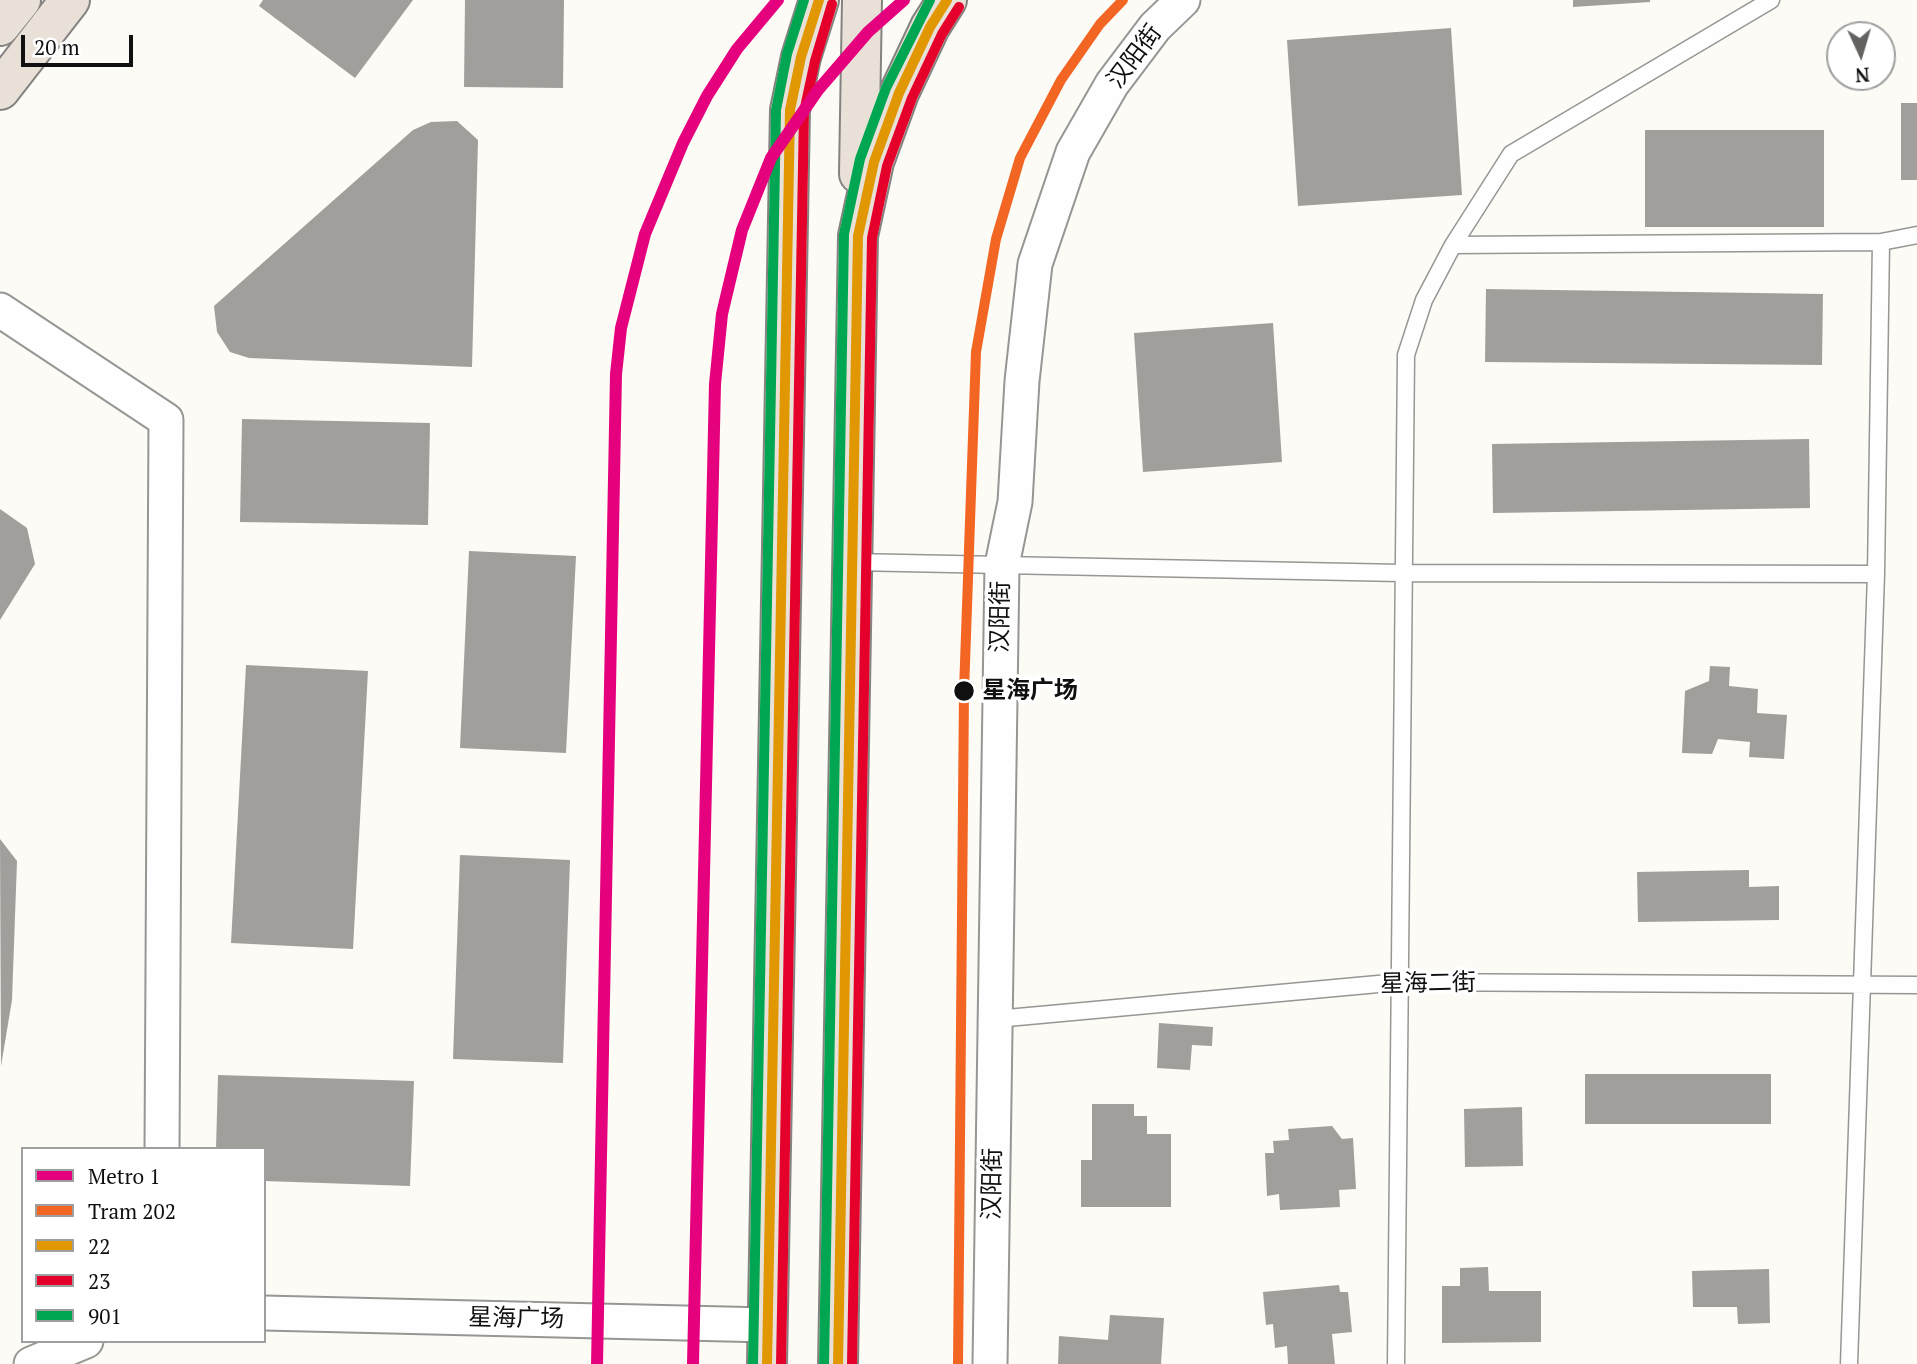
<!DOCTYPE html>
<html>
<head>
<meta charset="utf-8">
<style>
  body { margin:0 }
  #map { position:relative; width:1917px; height:1364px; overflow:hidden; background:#fcfbf6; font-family:"PT Serif",serif }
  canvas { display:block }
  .legend { position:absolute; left:21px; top:1147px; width:245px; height:196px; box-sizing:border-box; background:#fff; border:2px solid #9f9f9f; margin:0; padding:9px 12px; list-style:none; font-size:21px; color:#101010 }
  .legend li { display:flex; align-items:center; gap:14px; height:35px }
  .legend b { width:35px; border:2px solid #9f9f9f }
  .north { position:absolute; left:1826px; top:21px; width:70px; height:70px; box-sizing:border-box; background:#fff; border:2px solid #9f9f9f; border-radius:50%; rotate:176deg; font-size:19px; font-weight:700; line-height:28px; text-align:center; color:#101010 }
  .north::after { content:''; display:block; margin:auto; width:24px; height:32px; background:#636260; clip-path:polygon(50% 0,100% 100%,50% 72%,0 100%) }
  .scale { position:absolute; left:21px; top:35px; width:112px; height:32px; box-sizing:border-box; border:4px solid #101010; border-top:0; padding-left:9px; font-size:21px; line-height:24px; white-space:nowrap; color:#101010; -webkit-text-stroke:5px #fff; paint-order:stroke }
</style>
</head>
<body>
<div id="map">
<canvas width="1917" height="1364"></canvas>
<ul class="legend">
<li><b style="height:9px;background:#e5007d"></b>Metro 1</li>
<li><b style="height:9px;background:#f26522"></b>Tram 202</li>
<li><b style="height:9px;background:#e09702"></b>22</li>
<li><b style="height:9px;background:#e4002b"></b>23</li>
<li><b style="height:9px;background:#00a651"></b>901</li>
</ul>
<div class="north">N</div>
<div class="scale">20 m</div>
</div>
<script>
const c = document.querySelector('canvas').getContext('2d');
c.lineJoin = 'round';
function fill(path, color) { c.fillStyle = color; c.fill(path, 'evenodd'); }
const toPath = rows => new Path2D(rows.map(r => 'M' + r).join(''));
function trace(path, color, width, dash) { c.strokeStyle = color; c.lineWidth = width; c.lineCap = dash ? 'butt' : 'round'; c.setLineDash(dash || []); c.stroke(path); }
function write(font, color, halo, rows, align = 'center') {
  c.font = font + ' "PT Serif","Noto Sans SC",serif'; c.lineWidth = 7; c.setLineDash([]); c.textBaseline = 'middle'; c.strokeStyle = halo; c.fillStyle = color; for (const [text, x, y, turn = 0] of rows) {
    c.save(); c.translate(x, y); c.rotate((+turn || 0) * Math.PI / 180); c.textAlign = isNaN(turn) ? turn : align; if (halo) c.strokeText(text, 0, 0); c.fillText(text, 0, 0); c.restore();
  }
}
const building = toPath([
  [263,0,413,0,355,78,259,6],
  [465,0,564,0,563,88,464,87],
  [1573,0,1650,0,1650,2,1573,7],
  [1451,28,1462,195,1298,206,1287,40],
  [1901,103,1917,103,1917,180,1901,180],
  [457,121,478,140,472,367,249,358,230,352,217,332,214,306,413,130,431,122],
  [1645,130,1824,130,1824,227,1645,227],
  [1486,289,1823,294,1822,365,1485,362],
  [1273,323,1282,462,1143,472,1134,333],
  [242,419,430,423,428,525,240,522],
  [1809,439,1810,508,1493,513,1492,444],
  [0,509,27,528,35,564,0,620],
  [469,551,576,556,566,753,460,748],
  [246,665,368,671,353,949,231,943],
  [1710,666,1730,667,1729,686,1758,689,1757,713,1787,715,1784,759,1749,757,1750,742,1718,739,1712,754,1682,753,1685,691,1709,681],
  [0,839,17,861,12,1000,1,1066],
  [460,855,570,860,563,1063,453,1059],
  [1749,870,1749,887,1779,886,1779,920,1638,922,1637,872],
  [1159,1023,1213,1027,1212,1046,1192,1045,1190,1070,1157,1068],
  [1585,1074,1771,1074,1771,1124,1585,1124],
  [218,1075,414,1081,410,1186,264,1181,264,1149,216,1149],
  [1092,1104,1134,1104,1134,1116,1147,1116,1147,1134,1171,1134,1171,1207,1081,1207,1081,1160,1092,1160],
  [1522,1107,1523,1166,1465,1167,1464,1109],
  [1332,1126,1342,1139,1353,1138,1356,1189,1339,1190,1340,1207,1280,1210,1279,1194,1267,1196,1265,1153,1274,1153,1273,1141,1289,1140,1288,1129],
  [1488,1267,1489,1291,1541,1291,1541,1342,1442,1343,1442,1286,1460,1286,1460,1268],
  [1769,1269,1770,1323,1738,1324,1737,1307,1693,1307,1692,1271],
  [1339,1285,1340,1292,1348,1292,1352,1332,1332,1334,1335,1364,1288,1364,1287,1346,1275,1348,1273,1324,1266,1325,1263,1292],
  [1110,1315,1164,1318,1161,1364,1058,1364,1059,1336,1108,1340]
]);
const lane = toPath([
  [1881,242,1917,235],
  [1453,245,1511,154,1771,0],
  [852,562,1401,573,1876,574,1849,1364],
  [996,1019,1400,982,1917,985],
  [1396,1364,1406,355,1424,300,1453,245,1881,242,1876,574]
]);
const street = toPath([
  [0,310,166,420,162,1149],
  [264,1313,768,1325],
  [31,1364,86,1341],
  [990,1364,1002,565,1015,502,1022,381,1035,264,1073,152,1112,84,1155,27,1183,0]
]);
const highway = toPath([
  [0,26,21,0],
  [0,90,70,0],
  [859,174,862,0],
  [767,1364,790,110,801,57,819,0],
  [838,1364,858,236,874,162,899,93,930,27,947,0]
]);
const bus1 = toPath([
  [767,1364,790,110,801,57,819,0],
  [838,1364,858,236,874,162,899,93,930,27,947,0]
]);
const bus2 = toPath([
  [781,1364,804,112,815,61,832,4],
  [852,1364,872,238,887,166,912,98,942,34,959,7]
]);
const bus3 = toPath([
  [753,1364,776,110,787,54,804,0],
  [824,1364,844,234,860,159,886,88,930,0]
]);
const tram1 = toPath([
  [958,1364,964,691,976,352,996,239,1020,158,1061,80,1100,24,1123,0]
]);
const metro1 = toPath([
  [597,1364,616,374,621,328,645,234,683,143,707,96,737,49,778,0],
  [693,1364,715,384,722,314,742,230,771,158,818,90,868,32,904,0]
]);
const markers = [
  [964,691,11,"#101010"]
];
const streetNames = [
  ["汉阳街",1135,57,-53],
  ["汉阳街",1001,617,-89],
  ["星海二街",1428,984,-1],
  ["汉阳街",993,1184,-89],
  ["星海广场",516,1319,1]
];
const stopNames = [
  ["星海广场",982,691]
];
fill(building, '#a09f9b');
trace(lane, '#969694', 19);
trace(street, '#969694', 37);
trace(highway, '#848381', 42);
trace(lane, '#fffefe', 16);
trace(street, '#fffefe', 33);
trace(highway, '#e9e1d8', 38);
trace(bus1, '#e09702', 10);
trace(bus2, '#e4002b', 10);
trace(bus3, '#00a651', 10);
trace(tram1, '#f26522', 10);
trace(metro1, '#e5007d', 12);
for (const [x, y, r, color] of markers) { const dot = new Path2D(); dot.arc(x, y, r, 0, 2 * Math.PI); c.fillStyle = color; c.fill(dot); trace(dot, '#fff', 2.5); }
write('24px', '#101010', '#fff', streetNames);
write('bold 24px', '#101010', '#fff', stopNames, 'left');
</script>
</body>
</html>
